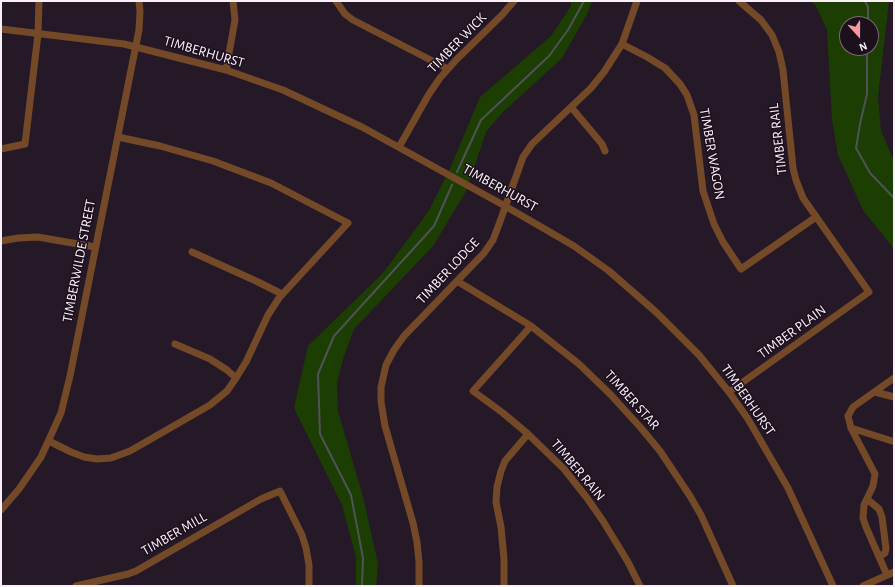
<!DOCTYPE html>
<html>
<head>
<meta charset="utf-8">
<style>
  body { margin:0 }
  #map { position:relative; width:895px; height:587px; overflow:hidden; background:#261927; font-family:"Alegreya Sans",sans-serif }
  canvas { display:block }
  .frame { position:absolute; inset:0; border:2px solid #faf0fa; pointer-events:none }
  .north { position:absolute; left:839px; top:16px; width:40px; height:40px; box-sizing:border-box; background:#1d101d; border:1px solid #756a75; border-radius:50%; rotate:159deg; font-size:11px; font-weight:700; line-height:16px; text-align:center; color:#faf0fa }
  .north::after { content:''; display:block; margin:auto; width:14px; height:18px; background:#f49aa0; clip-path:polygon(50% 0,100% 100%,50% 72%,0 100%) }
</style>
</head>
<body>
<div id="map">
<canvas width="895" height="587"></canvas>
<div class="frame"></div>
<div class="north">N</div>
</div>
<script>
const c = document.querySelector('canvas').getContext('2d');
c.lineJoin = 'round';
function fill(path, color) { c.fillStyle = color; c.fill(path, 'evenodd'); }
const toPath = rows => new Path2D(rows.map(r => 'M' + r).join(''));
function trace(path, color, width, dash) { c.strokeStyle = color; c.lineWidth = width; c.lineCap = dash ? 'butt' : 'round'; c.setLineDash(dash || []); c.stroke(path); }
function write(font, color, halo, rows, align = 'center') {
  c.font = font + ' "Alegreya Sans",sans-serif'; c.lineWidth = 3; c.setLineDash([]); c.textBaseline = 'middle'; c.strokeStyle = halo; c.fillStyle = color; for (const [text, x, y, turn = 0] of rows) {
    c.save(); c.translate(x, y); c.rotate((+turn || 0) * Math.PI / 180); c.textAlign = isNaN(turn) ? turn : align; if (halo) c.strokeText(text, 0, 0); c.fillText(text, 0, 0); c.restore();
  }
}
const green = toPath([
  [571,1,592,1,587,14,562,58,502,113,486,132,466,191,433,246,354,329,344,356,337,382,338,411,363,497,378,564,376,586,356,586,356,557,342,505,294,408,308,346,383,273,428,212,450,169,480,97,551,36,571,6],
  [811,1,889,1,878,97,881,131,894,161,894,249,863,210,838,155,832,120,827,30,816,6],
  [847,24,871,24,871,48,847,48]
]);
const stream = toPath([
  [865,1,868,7,868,24],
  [867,48,867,94,860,124,856,148,870,173,894,198],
  [457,172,481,120,549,56,568,30,584,1],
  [362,586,363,558,351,495,320,434,318,374,334,336,434,226,452,185]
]);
const minor = toPath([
  [336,1,345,14,353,20,448,69],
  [1,29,124,44,226,70,283,90,362,127,505,206,574,246,609,271,656,312,699,355,729,392,748,419,788,488,833,586],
  [622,44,647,57,665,68,680,84,687,95,694,115,703,191,714,224,723,242,741,269,816,217],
  [226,70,235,20,233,1],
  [571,107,602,144,605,151],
  [399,147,429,94,440,78,456,60,502,15,514,1],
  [1,149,25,144,38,34,39,1],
  [1,241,18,238,38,237,95,247],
  [192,252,256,281,282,294],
  [457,281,531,326,579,364,611,395,641,428,660,451,690,496,701,515,733,586],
  [531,326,473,391,503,413,528,434,564,469,587,498,603,521,628,562,640,586],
  [175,344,210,359,227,370,236,378],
  [729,392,869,292,803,198,796,180,793,168,783,70,779,52,772,35,761,20,739,1],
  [875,392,894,397],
  [851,428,892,441],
  [49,441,71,452,84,457,97,459,111,458,130,451,210,405,227,391,236,378,246,362,268,315,279,298,348,223,271,183,213,161,160,146,118,137],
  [867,499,879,509,882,517,886,549,885,553,879,557],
  [1,510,19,489,41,457,61,413,70,376,139,30,140,11,139,1],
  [887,575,866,527,863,518,864,505,873,486,875,474,851,428,848,416,853,407,894,378],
  [76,586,128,574,136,571,261,499,280,491,302,535,306,548,309,565,309,586],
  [419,586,419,562,417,542,413,523,385,426,381,402,381,387,386,365,394,350,404,336,484,253,493,240,498,227,523,157,532,144,591,88,604,72,622,44,637,1],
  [504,586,504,559,501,527,496,502,497,487,501,471,505,461,528,434],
  [863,586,894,572]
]);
const streetNames = [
  ["TIMBER WICK",457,43,-46],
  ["TIMBERHURST",204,52,16],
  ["TIMBER RAIL",778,139,-97],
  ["TIMBER WAGON",712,154,80],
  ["TIMBERHURST",500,188,29],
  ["TIMBERWILDE STREET",79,261,-79],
  ["TIMBER LODGE",448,271,-47],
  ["TIMBER PLAIN",792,332,-36],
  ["TIMBER STAR",632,400,48],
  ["TIMBERHURST",748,400,55],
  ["TIMBER RAIN",578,470,50],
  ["TIMBER MILL",174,534,-30]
];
fill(green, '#1d3e02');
trace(stream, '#4e5358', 2);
trace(minor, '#734928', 7);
write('14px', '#faf0fa', '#1d101d', streetNames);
</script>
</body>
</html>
